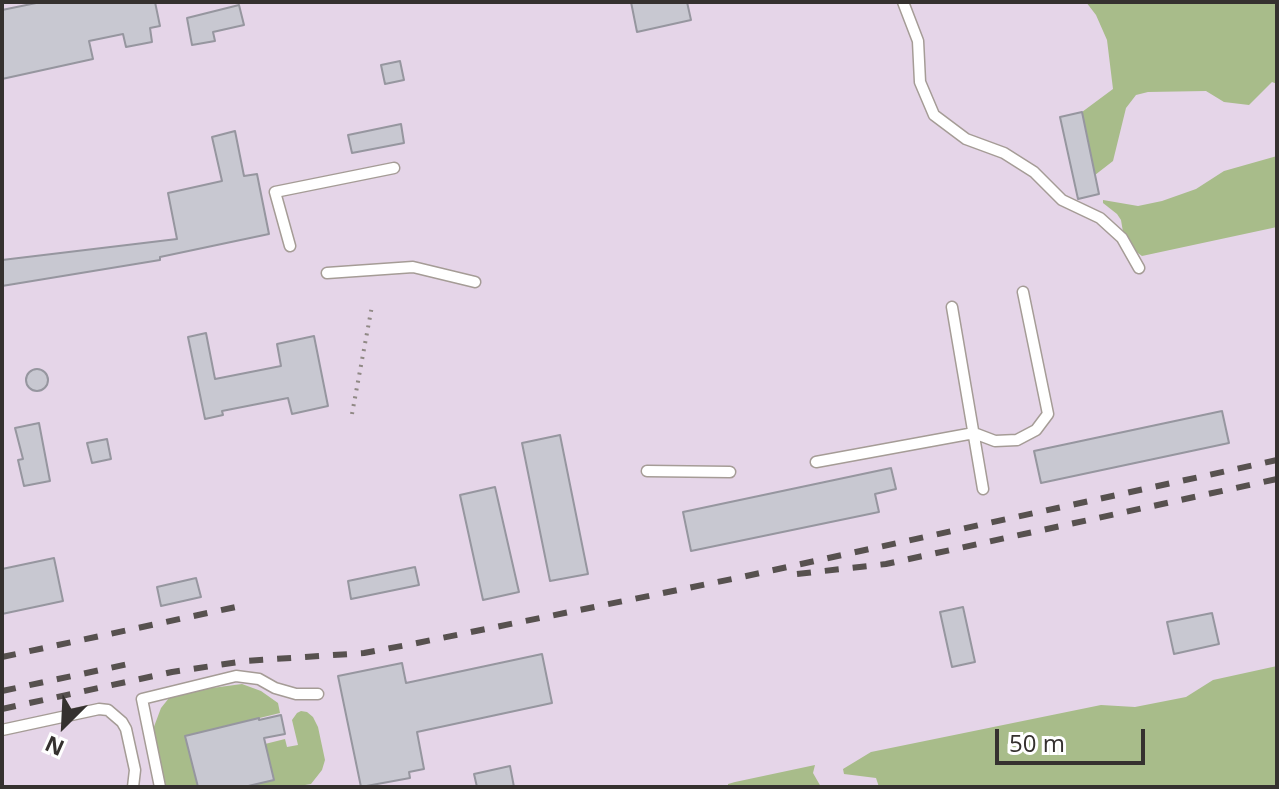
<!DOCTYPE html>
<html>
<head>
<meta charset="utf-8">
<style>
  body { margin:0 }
  #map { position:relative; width:1279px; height:789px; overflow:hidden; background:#ede3dd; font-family:"Open Sans",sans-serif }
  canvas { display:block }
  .frame { position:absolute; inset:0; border:4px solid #35312f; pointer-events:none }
  .north { position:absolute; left:24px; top:685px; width:80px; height:80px; -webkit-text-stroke:6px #fff; paint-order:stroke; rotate:204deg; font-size:22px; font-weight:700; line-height:32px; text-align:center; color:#35312f }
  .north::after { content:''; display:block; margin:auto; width:28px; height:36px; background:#35312f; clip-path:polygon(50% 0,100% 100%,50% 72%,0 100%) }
  .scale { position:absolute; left:995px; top:729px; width:150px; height:36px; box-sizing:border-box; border:4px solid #35312f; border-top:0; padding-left:10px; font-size:24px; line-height:28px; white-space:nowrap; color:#35312f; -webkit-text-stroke:6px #fff; paint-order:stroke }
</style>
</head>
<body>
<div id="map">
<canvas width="1279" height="789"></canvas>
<div class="frame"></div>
<div class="north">N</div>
<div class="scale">50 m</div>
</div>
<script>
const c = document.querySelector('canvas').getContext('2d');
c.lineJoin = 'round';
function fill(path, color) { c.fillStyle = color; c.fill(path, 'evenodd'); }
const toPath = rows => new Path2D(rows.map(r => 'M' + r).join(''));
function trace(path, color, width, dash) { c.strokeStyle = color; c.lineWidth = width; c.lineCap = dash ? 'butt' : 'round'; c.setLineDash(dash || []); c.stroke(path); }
const industrial = toPath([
  [2,2,1277,2,1277,787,2,787]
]);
const green = toPath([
  [1086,2,1277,2,1277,84,1272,82,1249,105,1224,102,1206,91,1148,92,1136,95,1126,108,1113,161,1095,175,1082,112,1113,89,1107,40,1096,15],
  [1277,156,1277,227,1142,256,1128,246,1123,232,1121,220,1117,214,1103,203,1103,200,1138,206,1162,201,1196,189,1224,171],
  [1277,666,1277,787,879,787,876,778,844,774,843,769,871,752,1101,705,1135,707,1186,697,1213,680],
  [242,684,261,691,278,703,280,713,186,736,198,787,165,787,152,732,161,708,169,698,182,692],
  [301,711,307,712,313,717,318,727,325,760,322,770,311,784,293,787,244,787,273,780,265,744,285,739,287,747,298,745,292,720,297,713],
  [815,765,813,773,821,787,728,787,728,784,735,782]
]);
const building = toPath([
  [41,2,155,2,160,26,150,28,152,42,126,47,123,34,89,41,93,59,2,79,2,10,41,2],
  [631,2,687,2,691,20,637,32,631,2],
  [239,5,244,25,213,32,215,41,192,45,187,18,239,5],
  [400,61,404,80,385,84,381,65,400,61],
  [1082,112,1099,194,1078,199,1060,117,1082,112],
  [401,124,404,143,352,153,348,135,401,124],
  [235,131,244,176,257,174,269,234,160,257,160,260,2,286,2,260,177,239,168,193,222,181,212,137,235,131],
  [206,333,215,379,281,366,277,344,314,336,328,406,292,414,288,398,222,411,223,415,205,419,188,337,206,333],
  '26 380a11 11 0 1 1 22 0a11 11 0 1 1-22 0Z',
  [1222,411,1229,443,1041,483,1034,451,1222,411],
  [39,423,50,481,24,486,18,460,23,459,15,428,39,423],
  [560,435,588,574,550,581,522,443,560,435],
  [107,439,111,459,92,463,87,443,107,439],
  [891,468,896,489,875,494,879,512,691,551,683,512,891,468],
  [495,487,519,592,483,600,460,495,495,487],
  [54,558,63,601,2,614,2,569,54,558],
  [415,567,419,585,351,599,348,581,415,567],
  [196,578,201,597,161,606,157,587,196,578],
  [963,607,975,662,952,667,940,612,963,607],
  [1212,613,1219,644,1174,654,1167,622,1212,613],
  [542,654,552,703,417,732,424,769,409,772,410,778,361,787,338,676,402,663,406,683,542,654],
  [281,715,285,734,264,738,274,780,244,787,198,787,185,736,259,718,259,720,281,715],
  [510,766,514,787,477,787,474,774,510,766]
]);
const path = toPath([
  [352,414,372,306]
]);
const lane = toPath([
  [903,2,918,41,920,82,934,115,966,139,1004,153,1034,172,1062,200,1100,218,1122,238,1139,268],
  [290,246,275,192,394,168],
  [327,273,413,267,475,282],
  [952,307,983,489],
  [816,462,974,433,995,441,1017,440,1036,430,1048,414,1023,292],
  [647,471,730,472],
  [2,730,99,709,108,710,122,722,126,729,135,770,133,787],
  [160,787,142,699,236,676,259,679,275,688,296,694,318,694]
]);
const rail = toPath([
  [797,574,886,564,1277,479],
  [2,657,245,605],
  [2,691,133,663],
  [2,709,172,672,245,661,364,653,412,644,737,578,1277,460]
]);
fill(industrial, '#e5d5e8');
fill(green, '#a8bc8a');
fill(building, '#c8c8d1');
trace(building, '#96969f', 2);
trace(lane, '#a59c96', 13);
trace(path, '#908985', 4, [2, 6]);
trace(lane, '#fff', 10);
trace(rail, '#57514f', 6, [14, 14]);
</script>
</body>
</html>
